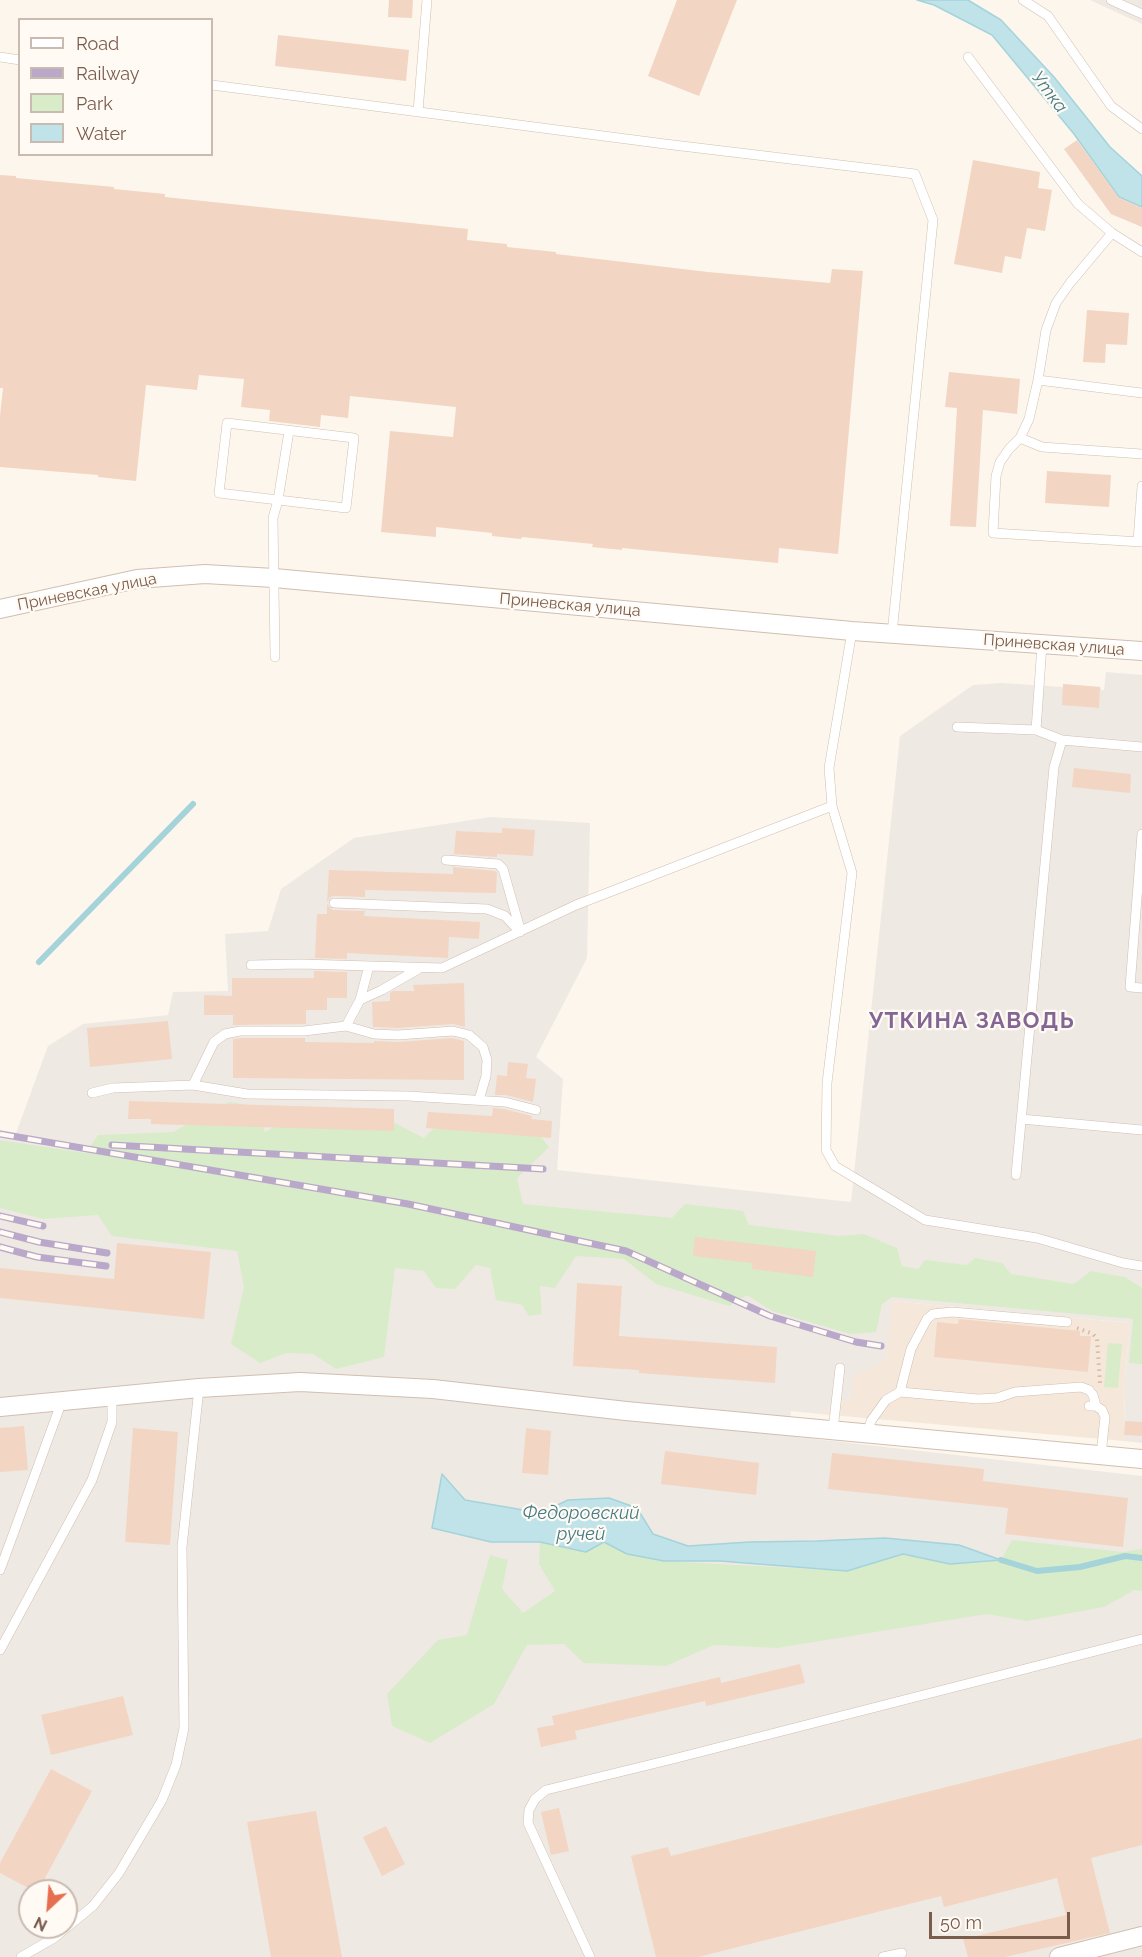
<!DOCTYPE html>
<html>
<head>
<meta charset="utf-8">
<style>
  body { margin:0 }
  #map { position:relative; width:1142px; height:1957px; overflow:hidden; background:#fdf6ec; font-family:Raleway,sans-serif }
  canvas { display:block }
  .legend { position:absolute; left:18px; top:18px; width:195px; height:138px; box-sizing:border-box; background:#fffaf3; border:2px solid #cabbb1; margin:0; padding:8px 10px; list-style:none; font-size:18px; color:#7a5c4d }
  .legend li { display:flex; align-items:center; gap:12px; height:30px }
  .legend b { width:30px; border:2px solid #cabbb1 }
  .north { position:absolute; left:18px; top:1879px; width:60px; height:60px; box-sizing:border-box; background:#fffaf3; border:2px solid #cabbb1; border-radius:50%; rotate:206deg; font-size:16px; font-weight:700; line-height:24px; text-align:center; color:#7a5c4d }
  .north::after { content:''; display:block; margin:auto; width:21px; height:27px; background:#e76f51; clip-path:polygon(50% 0,100% 100%,50% 72%,0 100%) }
  .scale { position:absolute; left:929px; top:1912px; width:141px; height:27px; box-sizing:border-box; border:3px solid #7a5c4d; border-top:0; padding-left:8px; font-size:18px; line-height:21px; white-space:nowrap; color:#7a5c4d; -webkit-text-stroke:4px #fffaf3; paint-order:stroke }
</style>
</head>
<body>
<div id="map">
<canvas width="1142" height="1957"></canvas>
<ul class="legend">
<li><b style="height:8px;background:#fff"></b>Road</li>
<li><b style="height:8px;background:#b9a8c9"></b>Railway</li>
<li><b style="height:16px;background:#d8ecc9"></b>Park</li>
<li><b style="height:16px;background:#bfe3e8"></b>Water</li>
</ul>
<div class="north">N</div>
<div class="scale">50 m</div>
</div>
<script>
const c = document.querySelector('canvas').getContext('2d');
c.lineJoin = 'round';
function fill(path, color) { c.fillStyle = color; c.fill(path, 'evenodd'); }
const toPath = rows => new Path2D(rows.map(r => 'M' + r).join(''));
function trace(path, color, width, dash) { c.strokeStyle = color; c.lineWidth = width; c.lineCap = dash ? 'butt' : 'round'; c.setLineDash(dash || []); c.stroke(path); }
function write(font, color, halo, rows, align = 'center') {
  c.font = font + ' Raleway,sans-serif'; c.lineWidth = 4.5; c.setLineDash([]); c.textBaseline = 'middle'; c.strokeStyle = halo; c.fillStyle = color; for (const [text, x, y, turn = 0] of rows) {
    c.save(); c.translate(x, y); c.rotate((+turn || 0) * Math.PI / 180); c.textAlign = isNaN(turn) ? turn : align; if (halo) c.strokeText(text, 0, 0); c.fillText(text, 0, 0); c.restore();
  }
}
const residential = toPath([
  [891,1301,1130,1323,1125,1377,1124,1441,820,1414,850,1398,852,1377,886,1359]
]);
const industrial = toPath([
  [1090,0,1142,0,1142,24],
  [1106,672,1142,675,1142,1443,1124,1441,1125,1377,1130,1323,892,1301,886,1359,853,1377,850,1398,820,1414,791,1411,788,1436,1142,1476,1142,1957,0,1957,0,1130,16,1133,48,1046,83,1024,168,1015,173,992,228,991,225,934,268,931,281,889,354,838,491,817,590,823,587,958,536,1057,563,1079,557,1170,851,1202,900,736,973,685,1002,683,1063,687,1063,684,1101,687,1101,690,1104,690],
  [30,1891,66,1891,66,1927,30,1927]
]);
const green = toPath([
  [229,1102,254,1106,265,1132,289,1118,385,1118,424,1138,436,1126,527,1120,549,1147,517,1178,523,1204,672,1218,685,1204,743,1211,749,1225,839,1236,864,1234,897,1248,902,1266,918,1269,925,1260,967,1265,975,1258,1002,1263,1011,1274,1074,1284,1091,1271,1125,1277,1142,1288,1142,1364,1129,1363,1133,1319,892,1297,882,1304,876,1332,850,1334,772,1311,747,1295,729,1306,656,1284,624,1259,576,1256,555,1288,540,1286,542,1314,529,1316,522,1305,496,1300,490,1268,476,1265,455,1289,436,1288,424,1271,395,1268,384,1357,336,1369,313,1354,286,1353,260,1363,231,1344,244,1287,237,1251,112,1236,98,1215,43,1219,0,1208,0,1140,86,1153,98,1135,173,1132],
  [1108,1343,1122,1344,1118,1388,1104,1387],
  [1012,1540,1123,1552,1142,1549,1142,1591,1134,1590,1104,1607,1027,1621,987,1614,777,1648,714,1645,666,1666,584,1663,564,1644,527,1645,494,1704,430,1743,392,1726,387,1694,438,1640,467,1635,490,1555,508,1560,502,1589,523,1613,555,1591,539,1564,540,1542,585,1552,604,1542,627,1554,664,1561,847,1571,903,1554,950,1564,1001,1560]
]);
const water = toPath([
  [917,0,968,0,1001,20,1054,77,1110,147,1142,176,1142,207,1119,197,1074,134,992,35,934,5,917,0],
  [442,1474,465,1500,541,1513,568,1500,609,1498,637,1508,653,1534,688,1546,750,1542,817,1541,885,1538,959,1545,1001,1560,950,1564,903,1554,847,1571,720,1561,664,1561,627,1554,604,1542,586,1552,540,1542,491,1542,432,1528,442,1474]
]);
const stream = toPath([
  [39,962,193,804],
  [1001,1560,1037,1571,1080,1567,1125,1556,1142,1558]
]);
const building = toPath([
  [389,0,413,0,412,18,388,17],
  [677,0,737,0,699,96,648,76],
  [278,35,409,50,406,81,275,66],
  [1077,140,1119,198,1142,208,1142,227,1111,214,1064,149],
  [973,160,1040,172,1038,188,1052,190,1045,231,1027,228,1021,259,1005,256,1002,273,954,264],
  [0,175,16,176,16,178,114,187,114,189,165,194,165,197,468,229,467,240,507,244,507,247,556,252,556,254,708,272,830,283,832,269,863,271,838,554,779,548,778,563,622,548,622,550,592,547,593,544,522,537,521,539,492,536,492,533,436,527,436,537,381,532,390,431,453,437,456,407,350,396,348,418,321,415,320,427,269,421,270,410,241,407,244,379,199,375,197,390,146,385,136,481,98,477,98,475,0,467,0,416,3,388,0,388],
  [1087,310,1129,313,1127,345,1106,344,1105,363,1083,362],
  [949,372,1020,379,1017,414,983,410,976,527,950,526,957,408,945,407],
  [1047,471,1111,475,1109,507,1045,503],
  [1063,684,1100,687,1099,708,1062,705],
  [1074,768,1131,774,1130,793,1072,787],
  [502,828,535,830,533,856,497,854,497,857,454,854,456,831,502,833],
  [453,867,495,871,497,872,496,893,365,890,365,897,334,896,330,897,327,902,329,870,453,874],
  [327,904,330,908,333,910,365,911,364,916,480,922,479,939,449,937,448,958,347,953,347,959,315,958,317,914,327,914],
  [314,971,347,972,347,998,327,998,327,1010,306,1010,306,1024,233,1025,233,1015,204,1015,204,995,232,996,232,978,314,978],
  [464,983,465,1027,453,1024,398,1028,373,1027,372,1002,390,1001,390,993,393,991,414,991,413,985],
  [168,1021,172,1059,90,1067,87,1028],
  [241,1038,305,1038,305,1042,374,1043,374,1041,398,1042,452,1038,464,1041,464,1080,233,1078,233,1039],
  [508,1062,528,1064,526,1078,536,1079,533,1102,506,1095,495,1095,497,1075,507,1076],
  [129,1101,394,1109,394,1131,151,1124,151,1119,128,1119],
  [493,1108,504,1109,532,1116,531,1119,552,1121,551,1138,426,1128,428,1112,492,1116],
  [695,1237,816,1251,813,1277,752,1269,752,1263,693,1256],
  [117,1243,211,1252,204,1319,0,1298,0,1268,114,1279],
  [577,1283,622,1286,619,1336,777,1347,775,1383,639,1373,639,1370,573,1366],
  [959,1319,1080,1331,1080,1336,1091,1336,1088,1372,934,1357,937,1322,958,1324],
  [1125,1421,1142,1422,1142,1436,1124,1435],
  [24,1426,28,1470,0,1472,0,1428],
  [133,1428,178,1432,170,1545,125,1542],
  [526,1428,551,1431,548,1475,522,1473],
  [665,1451,759,1463,756,1495,661,1484],
  [832,1453,984,1469,983,1481,1128,1498,1123,1547,1005,1534,1008,1508,828,1489],
  [800,1664,805,1683,706,1706,705,1701,575,1731,577,1739,541,1747,537,1728,554,1725,552,1716,720,1677,721,1683],
  [123,1696,133,1735,51,1755,41,1715],
  [1142,1738,1142,1845,1091,1858,1110,1933,1005,1957,968,1957,963,1939,1066,1915,1057,1878,944,1907,941,1896,698,1957,656,1957,631,1856,668,1847,671,1856],
  [51,1769,92,1791,38,1891,34,1891,0,1873,0,1863],
  [559,1808,569,1851,551,1855,541,1812],
  [316,1811,342,1957,271,1957,247,1822],
  [386,1826,405,1864,382,1876,363,1837]
]);
const path = toPath([
  [1077,1328,1093,1334,1097,1339,1100,1383]
]);
const lane = toPath([
  [1023,0,1048,16,1111,106,1142,129],
  [1111,0,1142,14],
  [0,57,20,60],
  [968,57,1078,204,1112,233,1142,252],
  [212,85,665,144,915,174,933,220,892,634],
  [418,112,427,0],
  [1112,233,1070,283,1056,303,1046,330,1038,380,1029,419,1020,438,1009,449,1000,462,996,476,993,533,1142,542],
  [1038,380,1142,393],
  [227,423,354,438,346,508,219,493,227,423],
  [1020,438,1042,447,1142,454],
  [1138,541,1142,486],
  [852,631,829,768,832,806,852,873,827,1083,826,1150,835,1166,925,1220,1037,1238,1123,1263,1142,1266],
  [275,657,273,518,278,500,289,431],
  [957,727,1036,730,1062,740,1142,747],
  [1036,730,1042,645],
  [1142,834,1130,987,1142,988],
  [446,860,498,864,503,869,520,929],
  [334,903,487,909,505,916,520,932],
  [251,965,300,964,442,968,576,905,832,806],
  [360,1000,382,990,420,968],
  [346,1026,360,1000,369,966],
  [193,1085,214,1042,225,1034,240,1031,304,1031,346,1026,374,1034,398,1035,453,1031,469,1035,483,1047,487,1060,486,1076,479,1100],
  [92,1093,113,1088,193,1085,247,1094,408,1096,505,1102,536,1110],
  [1021,1119,1142,1130],
  [1016,1175,1054,767,1062,740],
  [900,1392,911,1349,927,1319,933,1314,952,1312,1067,1322],
  [1089,1406,1096,1406,1102,1410,1105,1417,1101,1455],
  [833,1430,840,1368],
  [867,1434,871,1421,886,1400,900,1392,978,1399,997,1398,1015,1392,1081,1387,1089,1390,1093,1395,1096,1406],
  [0,1570,62,1401],
  [0,1650,92,1480,112,1422,112,1397],
  [21,1957,54,1938,93,1906,119,1873,162,1800,176,1765,184,1728,182,1547,199,1388],
  [590,1957,528,1823,529,1810,535,1799,546,1790,673,1759,1142,1639],
  [883,1957,902,1953]
]);
const street = toPath([
  [0,609,137,579,205,574,274,578,852,631,1142,651],
  [0,1407,199,1388,300,1382,433,1389,626,1411,1142,1459],
  [1059,1957,1142,1936]
]);
const rail = toPath([
  [0,1134,408,1204,626,1251,770,1316,856,1342,881,1346],
  [112,1145,543,1169],
  [0,1216,43,1226],
  [0,1232,39,1242,107,1253],
  [0,1247,37,1257,106,1266]
]);
const streetNames = [
  ["Приневская улица",87,592,-11],
  ["Приневская улица",570,605,5],
  ["Приневская улица",1054,645,4]
];
const waterNames = [
  ["Утка",1049,92,53],
  ["Федоровский",581,1514],
  ["ручей",581,1535]
];
const districtNames = [
  ["УТКИНА ЗАВОДЬ",972,1021]
];
fill(residential, '#f5e8da');
fill(industrial, '#efe9e4');
fill(green, '#d8ecc9');
fill(water, '#bfe3e8');
trace(water, '#a5d3da', 1.5);
trace(stream, '#a5d3da', 6);
fill(building, '#f3d5c3');
trace(lane, '#d1beb0', 10);
trace(street, '#d1beb0', 20);
trace(path, '#d9b8a5', 4, [1.5, 4.5]);
trace(lane, '#fff', 9);
trace(street, '#fff', 18);
trace(rail, '#b9a8c9', 7);
trace(rail, '#fffaf3', 4.5, [14]);
write('16px', '#7a5c4d', '#fffaf3', streetNames);
write('italic 18px', '#437c86', '#fffaf3', waterNames);
c.letterSpacing = '1.5px';
write('bold 22px', '#846695', '#fffaf3', districtNames);
c.letterSpacing = '0px';
</script>
</body>
</html>
